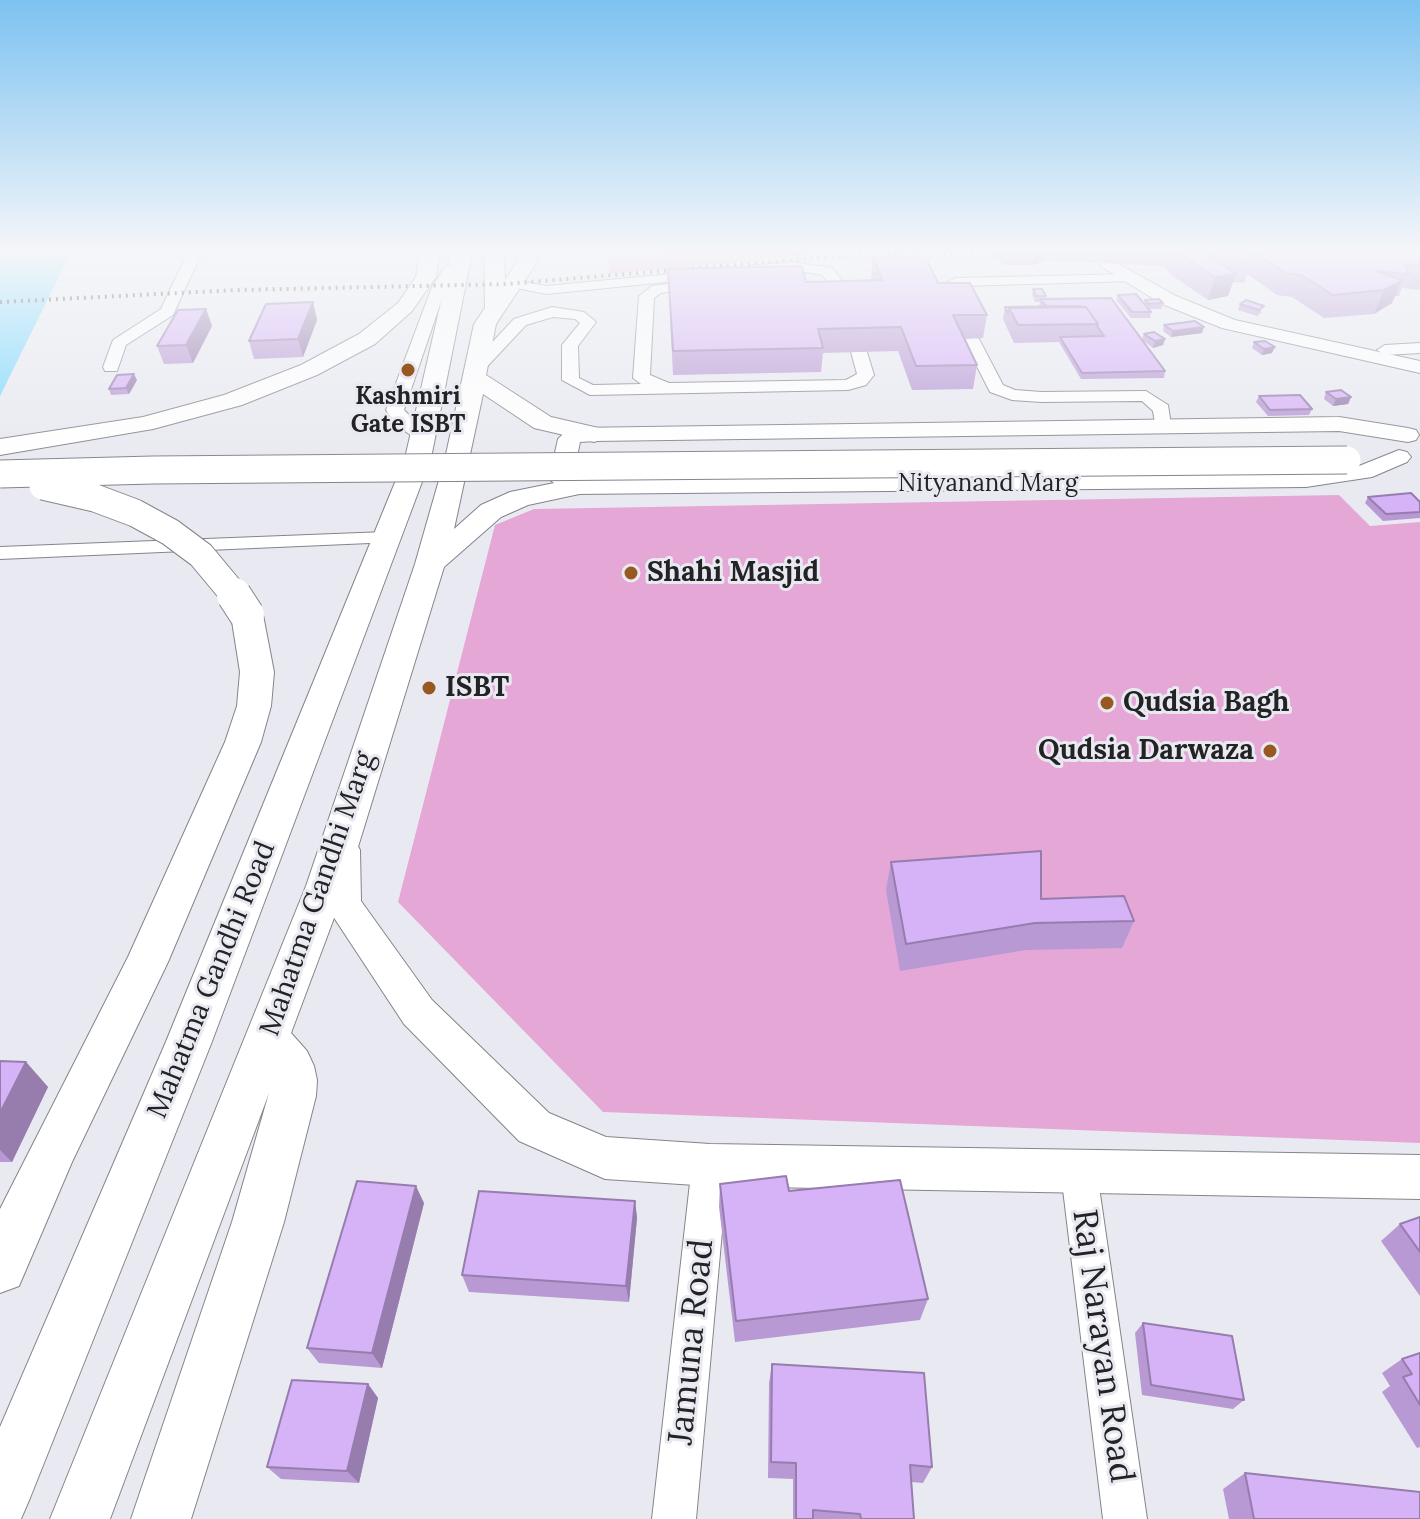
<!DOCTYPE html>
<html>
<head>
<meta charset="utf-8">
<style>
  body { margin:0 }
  canvas { display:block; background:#e9eaf1 }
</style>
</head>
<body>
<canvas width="1420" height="1519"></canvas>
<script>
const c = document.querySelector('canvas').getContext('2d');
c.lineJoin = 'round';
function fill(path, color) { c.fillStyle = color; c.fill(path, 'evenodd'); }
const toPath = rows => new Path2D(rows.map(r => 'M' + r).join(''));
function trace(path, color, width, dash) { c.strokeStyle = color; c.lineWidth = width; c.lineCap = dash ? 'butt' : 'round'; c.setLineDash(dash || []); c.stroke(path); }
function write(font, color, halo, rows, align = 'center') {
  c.font = font + ' Lora,serif'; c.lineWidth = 6; c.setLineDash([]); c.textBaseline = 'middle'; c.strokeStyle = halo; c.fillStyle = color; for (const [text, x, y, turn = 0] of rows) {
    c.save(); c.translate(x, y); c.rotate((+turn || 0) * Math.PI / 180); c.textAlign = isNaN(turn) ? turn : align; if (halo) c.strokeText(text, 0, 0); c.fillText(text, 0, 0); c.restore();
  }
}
const green = toPath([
  [682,252,839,252,609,274,609,257],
  [1339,495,1370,526,1420,522,1420,1143,603,1112,398,902,495,525,534,509]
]);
const water = toPath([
  [0,252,71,252,0,396]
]);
const minor = toPath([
  [188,252,202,252,173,315,126,345,117,371,105,371,103,367,113,340,161,309,188,252],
  [460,259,467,263,455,274,446,287,404,410,432,438,423,444,395,424,386,410,432,287,444,268,460,259],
  [792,262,832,268,844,283,852,304,849,307,839,307,830,284,822,275,792,270,749,274,742,270,749,266,792,262],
  [702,271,707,272,707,278,546,294,506,286,504,283,511,279,546,286,702,271],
  [1131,274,1136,275,1136,281,959,286,953,289,962,306,954,311,949,309,938,287,956,278,1131,274],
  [676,283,683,287,681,290,661,293,654,298,650,375,669,383,846,380,857,374,851,352,859,347,867,352,874,375,866,385,848,390,590,395,562,380,562,345,580,323,575,319,553,317,526,325,482,372,470,372,468,368,514,319,552,307,584,312,596,322,578,346,579,378,593,385,641,384,633,378,639,296,652,286,676,283],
  [971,334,979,339,1003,385,1015,390,1041,392,1146,391,1168,405,1171,425,1162,430,1156,429,1153,411,1142,401,1041,402,1012,400,990,392,963,339,971,334],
  [1420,343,1420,353,1385,355,1377,350,1385,345,1420,343],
  [386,532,396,538,393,542,0,559,0,547,386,532],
  [710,1148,723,1153,728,1165,696,1519,652,1519,692,1165,697,1153,710,1148],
  [1079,1156,1092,1161,1097,1173,1147,1519,1103,1519,1061,1173,1066,1161,1079,1156]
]);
const major = toPath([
  [1108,258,1176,296,1235,320,1420,361,1420,373,1222,328,1162,304,1102,267,1099,263,1102,259,1108,258],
  [1339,417,1408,428,1416,430,1419,435,1416,440,1408,442,1339,431,594,441,580,442,573,476,579,480,1306,473,1359,466,1399,450,1407,452,1411,457,1407,462,1372,477,1306,487,574,494,565,492,549,479,558,439,567,430,575,428,1339,417],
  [343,837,355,841,360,850,361,901,432,1000,549,1113,606,1137,710,1144,1420,1155,1420,1199,710,1186,605,1179,519,1141,404,1024,325,904,326,850,331,841,343,837]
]);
const highway = toPath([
  [420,252,440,252,436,277,412,311,375,344,317,375,242,405,153,429,0,455,0,439,143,417,224,395,301,365,359,334,398,303,416,277,420,252],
  [449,252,469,252,470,263,431,458,211,1044,30,1498,21,1519,0,1519,0,1427,165,1044,405,458,450,263,449,252],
  [484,252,504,252,505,280,517,262,519,252,539,252,537,262,496,324,486,375,551,417,603,429,607,434,603,439,594,442,534,428,483,394,454,529,481,505,510,492,574,479,584,481,588,487,584,493,528,505,501,517,444,567,346,886,291,1033,307,1051,314,1066,317,1080,316,1096,284,1222,191,1519,131,1519,232,1222,269,1093,110,1519,50,1519,306,886,415,564,445,459,474,324,485,308,484,252],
  [247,605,258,608,263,615,274,672,271,706,261,742,168,962,72,1162,19,1286,0,1293,0,1209,128,957,225,742,237,706,240,672,231,615,236,608,247,605]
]);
const rail = toPath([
  [0,302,237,290,506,284,853,255,1017,255]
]);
const highwayBridgeFar1 = toPath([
  [0,474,153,470,1347,460],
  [43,486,95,498,135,513,170,532,201,555,236,597]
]);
const highwayBridge = toPath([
  [234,595,247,615]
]);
const wall = toPath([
  [997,252,1420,252,1420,290,1402,288,1399,296,1395,296,1392,303,1374,314,1324,318,1292,297,1277,295,1247,274,1244,283,1233,282,1228,296,1208,300,1171,275,1164,266,1044,260,1034,265,1004,265,996,256],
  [873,257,938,283,987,315,983,338,965,339,977,365,973,389,912,390,898,351,823,353,821,372,673,375,668,269,806,282,871,280],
  [1033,289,1046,296,1045,299,1142,339,1144,334,1165,339,1163,345,1153,348,1144,341,1165,371,1164,378,1081,379,1059,342,1014,343,1003,319,1005,307,1040,307,1039,305,1040,302,1035,302,1032,295],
  [1118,295,1144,304,1145,300,1163,303,1161,309,1149,309,1151,312,1150,318,1131,318,1116,300],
  [1246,300,1262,312,1257,316,1238,310,1240,304],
  [313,302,317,320,303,357,254,359,249,341],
  [206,309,212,326,193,363,164,364,157,346],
  [1164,325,1202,333,1171,337,1163,331],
  [1254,342,1272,353,1262,355,1252,348],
  [137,380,129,394,111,395,109,389],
  [1326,392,1351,397,1348,404,1333,406,1324,399],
  [1259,396,1312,409,1309,415,1268,416,1256,402],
  [1368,497,1420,502,1420,518,1383,521,1365,503],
  [891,862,1041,899,1134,921,1122,948,1026,950,900,971,886,890],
  [0,1061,26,1062,48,1087,12,1162,0,1162],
  [720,1184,789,1191,928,1299,920,1320,735,1342,719,1207],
  [635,1201,637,1218,629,1302,469,1292,462,1275],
  [424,1203,382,1368,319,1363,307,1348],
  [1420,1217,1420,1296,1381,1241,1400,1224],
  [1143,1323,1244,1400,1233,1409,1142,1395,1135,1333],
  [1420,1353,1420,1447,1417,1448,1382,1392,1390,1386,1382,1373,1402,1359],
  [772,1364,932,1467,923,1483,911,1482,914,1519,793,1519,793,1479,768,1478,769,1383],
  [368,1384,378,1398,359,1483,281,1479,267,1467],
  [1245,1473,1420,1519,1229,1519,1223,1489]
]);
const shadedWall = toPath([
  [1036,252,1046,252,1044,260,1034,265],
  [1236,274,1228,296,1208,300,1215,277],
  [1402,280,1392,303,1374,314,1384,290],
  [313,302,317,320,303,357,298,339],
  [206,309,212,326,193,363,186,345],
  [1204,327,1202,333,1171,337,1173,331],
  [1165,339,1163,345,1153,348,1155,341],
  [1275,347,1272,353,1262,355,1264,349],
  [134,374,137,380,129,394,126,388],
  [1351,397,1348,404,1333,406,1336,399],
  [26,1062,48,1087,12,1162,0,1150,0,1113],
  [416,1186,424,1203,382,1368,372,1353],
  [635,1201,637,1218,629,1302,626,1286],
  [368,1384,378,1398,359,1483,347,1471]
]);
const building = toPath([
  [1177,252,1250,252,1251,261,1210,256,1236,274,1215,277,1177,252],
  [1254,252,1420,252,1420,266,1404,264,1409,274,1376,271,1402,280,1384,290,1333,295,1301,275,1285,273,1254,252],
  [925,256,938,283,970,283,987,315,953,315,977,365,916,366,901,327,818,329,823,348,673,351,668,269,802,266,806,282,882,280,873,257,925,256],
  [1033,289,1042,289,1046,296,1036,296,1033,289],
  [1136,294,1151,312,1132,312,1118,295,1136,294],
  [1111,298,1165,371,1082,373,1060,337,1104,336,1097,326,1098,324,1086,307,1046,306,1040,299,1111,298],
  [1159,299,1163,303,1148,304,1145,300,1159,299],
  [1246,300,1264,306,1259,310,1240,304,1246,300],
  [313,302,298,339,249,341,266,304,313,302],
  [1081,306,1081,307,1009,308,1008,314,1005,307,1081,306],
  [1086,307,1098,324,1018,325,1009,308,1086,307],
  [206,309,186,345,157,346,178,310,206,309],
  [1195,321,1204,327,1173,331,1164,325,1195,321],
  [1154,332,1165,339,1155,341,1144,334,1154,332],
  [1265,341,1275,347,1264,349,1254,342,1265,341],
  [134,374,126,388,109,389,117,375,134,374],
  [1341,390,1351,397,1336,399,1326,392,1341,390],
  [1300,395,1312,409,1270,410,1259,396,1300,395],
  [1411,493,1420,502,1420,512,1386,514,1368,497,1411,493],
  [1041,851,1041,899,1124,896,1134,921,1035,923,906,944,891,862,1041,851],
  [0,1061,26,1062,0,1113,0,1061],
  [786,1176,789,1191,900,1180,928,1299,736,1321,720,1184,786,1176],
  [357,1181,416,1186,372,1353,307,1348,357,1181],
  [479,1191,635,1201,626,1286,462,1275,479,1191],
  [1420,1217,1420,1252,1400,1224,1420,1217],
  [1143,1323,1232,1336,1244,1400,1151,1385,1143,1323],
  [1420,1353,1420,1405,1403,1377,1412,1374,1402,1359,1420,1353],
  [772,1364,924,1373,932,1467,910,1465,914,1519,861,1519,860,1514,813,1510,813,1519,796,1519,796,1463,771,1462,772,1364],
  [292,1380,368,1384,347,1471,267,1467,292,1380],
  [1245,1473,1420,1492,1420,1519,1254,1519,1245,1473]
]);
const markers = [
  [408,370,8,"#985822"],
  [631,573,8,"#985822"],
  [429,688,8,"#985822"],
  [1107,703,8,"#985822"],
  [1270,751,8,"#985822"]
];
const farPoinames = [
  ["Kashmiri",408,397],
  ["Gate ISBT",408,425]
];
const farStreetnames = [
  ["Nityanand Marg",988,484]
];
const poiNames = [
  ["Shahi Masjid",647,573],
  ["ISBT",445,688],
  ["Qudsia Bagh",1123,703],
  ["Qudsia Darwaza",1254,751,"right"]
];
const streetNames = [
  ["Mahatma Gandhi Marg",318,894,-71],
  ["Mahatma Gandhi Road",212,980,-68]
];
const nearStreetnames = [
  ["Jamuna Road",692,1342,-84],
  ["Raj Narayan Road",1102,1346,82]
];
fill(green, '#e5a7d6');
fill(water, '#7bd8fe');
trace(minor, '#84858a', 2);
trace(major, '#84858a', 2);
trace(highway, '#84858a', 2);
fill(minor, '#fff');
fill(major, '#fff');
fill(highway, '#fff');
trace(rail, '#39393c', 4, [2, 5]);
trace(highwayBridgeFar1, '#84858a', 29, []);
trace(highwayBridge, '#84858a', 36, []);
trace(highwayBridgeFar1, '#fff', 27);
trace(highwayBridge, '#fff', 34);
fill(wall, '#b899d4');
fill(shadedWall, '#967dad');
fill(building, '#d6b2f7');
trace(building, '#967dad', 2);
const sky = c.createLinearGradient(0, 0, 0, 465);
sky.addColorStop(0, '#7cc2f1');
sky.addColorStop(0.54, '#f5f6f9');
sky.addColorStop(1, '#f5f6f900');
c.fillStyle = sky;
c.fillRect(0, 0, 1420, 465);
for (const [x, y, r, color] of markers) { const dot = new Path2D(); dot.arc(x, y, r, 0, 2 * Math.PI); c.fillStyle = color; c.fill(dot); trace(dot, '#e9eaf1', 3); }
write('bold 24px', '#232325', '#e9eaf1', farPoinames);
write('24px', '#232325', '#e9eaf1', farStreetnames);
write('bold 28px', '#232325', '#e9eaf1', poiNames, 'left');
write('28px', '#232325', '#e9eaf1', streetNames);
write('34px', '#232325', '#e9eaf1', nearStreetnames);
</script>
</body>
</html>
